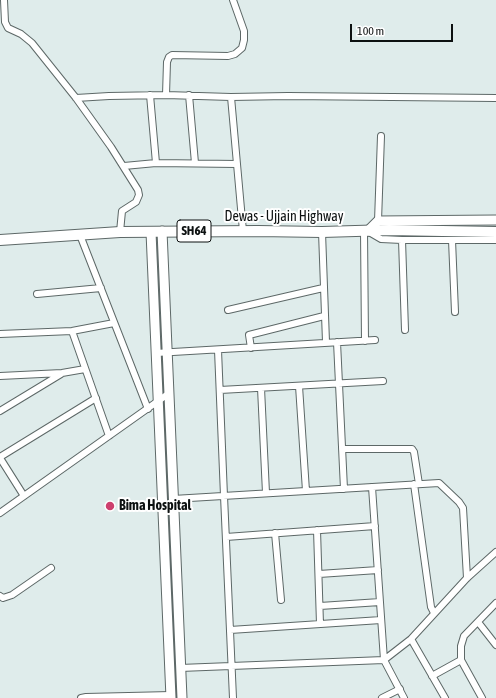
<!DOCTYPE html>
<html>
<head>
<meta charset="utf-8">
<style>
  body { margin:0 }
  #map { position:relative; width:496px; height:698px; overflow:hidden; background:#dfeceb; font-family:"Asap Condensed",sans-serif }
  canvas { display:block }
  .scale { position:absolute; left:350px; top:24px; width:103px; height:18px; box-sizing:border-box; border:2px solid #0d1111; border-top:0; padding-left:5px; font-size:12px; line-height:14px; white-space:nowrap; color:#0d1111; -webkit-text-stroke:3px #fff; paint-order:stroke }
</style>
</head>
<body>
<div id="map">
<canvas width="496" height="698"></canvas>
<div class="scale">100 m</div>
</div>
<script>
const c = document.querySelector('canvas').getContext('2d');
c.lineJoin = 'round';
const toPath = rows => new Path2D(rows.map(r => 'M' + r).join(''));
function trace(path, color, width, dash) { c.strokeStyle = color; c.lineWidth = width; c.lineCap = dash ? 'butt' : 'round'; c.setLineDash(dash || []); c.stroke(path); }
function write(font, color, halo, rows, align = 'center') {
  c.font = font + ' "Asap Condensed",sans-serif'; c.lineWidth = 4; c.setLineDash([]); c.textBaseline = 'middle'; c.strokeStyle = halo; c.fillStyle = color; for (const [text, x, y, turn = 0] of rows) {
    c.save(); c.translate(x, y); c.rotate((+turn || 0) * Math.PI / 180); c.textAlign = isNaN(turn) ? turn : align; if (halo) c.strokeText(text, 0, 0); c.fillText(text, 0, 0); c.restore();
  }
}
const street = toPath([
  [4,0,5,22,8,28,21,34,32,43,76,98,111,147,138,190,139,195,136,202,122,211,120,232],
  [150,95,156,163],
  [166,95,167,62,169,57,172,55,228,56,235,54,242,48,244,40,244,31,233,0],
  [189,95,195,163],
  [231,97,243,231],
  [76,98,109,96,166,95,231,97,288,96,496,98],
  [124,166,156,163,237,164],
  [378,221,381,136],
  [364,231,365,341],
  [322,232,326,342],
  [369,232,381,239,402,240,496,240],
  [80,235,148,409],
  [402,240,405,330],
  [452,240,455,312],
  [37,294,101,288],
  [228,310,323,288],
  [72,331,109,436],
  [0,334,72,331,114,323],
  [337,342,344,489],
  [251,348,249,335,324,316],
  [218,350,224,496,233,698],
  [156,353,375,340],
  [0,376,62,373,85,369],
  [299,386,306,491],
  [261,388,266,493],
  [220,390,383,381],
  [0,411,61,374],
  [342,449,412,449,414,452,419,484],
  [0,457,96,398],
  [0,458,24,496],
  [414,484,431,607,434,613],
  [372,487,384,660,404,698],
  [173,499,439,483,459,502,463,508,467,578],
  [0,513,168,394],
  [317,530,320,624],
  [275,533,281,600],
  [226,537,375,526],
  [319,574,378,570],
  [0,596,3,598,12,595,51,568],
  [320,606,380,602],
  [478,622,496,645],
  [230,630,381,620],
  [411,639,445,698],
  [180,668,384,660,411,639,467,578,496,552],
  [432,676,461,660],
  [81,698,86,697,171,695],
  [382,698,400,689],
  [482,698,461,660,461,646,464,636,496,603]
]);
const secondary = toPath([
  [162,231,182,698],
  [368,231,378,221,496,220],
  [151,232,171,698]
]);
const primary = toPath([
  [0,240,120,232,258,231,322,232,389,230,496,232]
]);
const markers = [
  [110,506,5,"#cd406e"]
];
const shields = [
  [194,231,34]
];
const shieldNames = [
  ["SH64",194,231]
];
const streetNames = [
  ["Dewas - Ujjain Highway",284,217]
];
const poiNames = [
  ["Bima Hospital",119,506]
];
trace(street, '#5d6867', 8);
trace(secondary, '#5d6867', 11);
trace(primary, '#5d6867', 12);
trace(street, '#fff', 6);
trace(secondary, '#fff', 9);
trace(primary, '#fff', 10);
for (const [x, y, r, color] of markers) { const dot = new Path2D(); dot.arc(x, y, r, 0, 2 * Math.PI); c.fillStyle = color; c.fill(dot); trace(dot, '#fff', 1.5); }
for (const [x, y, w] of shields) { const box = new Path2D(); box.roundRect(x - w / 2, y - 11, w, 22, 3); c.fillStyle = '#fff'; c.fill(box); trace(box, '#0d1111', 1); }
write('bold 13px', '#0d1111', null, shieldNames);
write('14px', '#0d1111', '#fff', streetNames);
write('bold 14px', '#0d1111', '#fff', poiNames, 'left');
</script>
</body>
</html>
